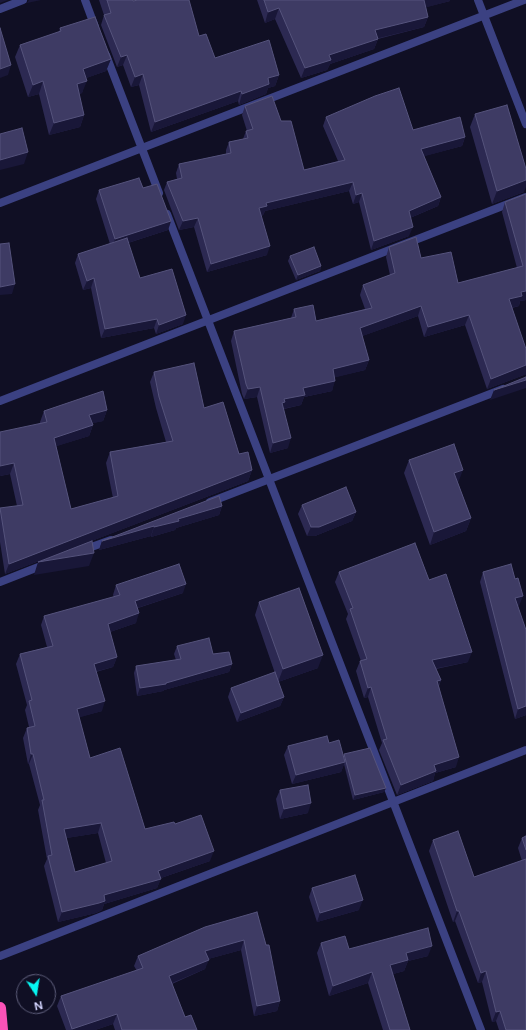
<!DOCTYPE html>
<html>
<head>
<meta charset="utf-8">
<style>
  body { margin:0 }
  #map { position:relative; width:526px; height:1030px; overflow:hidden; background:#100f24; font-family:Figtree,sans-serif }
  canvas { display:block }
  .north { position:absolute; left:16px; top:974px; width:40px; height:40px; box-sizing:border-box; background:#100f24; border:1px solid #5e5e7b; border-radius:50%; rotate:168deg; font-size:11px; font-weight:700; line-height:16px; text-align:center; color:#d3d4fe }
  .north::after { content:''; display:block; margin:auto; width:14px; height:18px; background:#06f7f2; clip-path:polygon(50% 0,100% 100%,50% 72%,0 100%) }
</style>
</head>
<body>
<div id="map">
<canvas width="526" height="1030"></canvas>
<div class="north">N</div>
</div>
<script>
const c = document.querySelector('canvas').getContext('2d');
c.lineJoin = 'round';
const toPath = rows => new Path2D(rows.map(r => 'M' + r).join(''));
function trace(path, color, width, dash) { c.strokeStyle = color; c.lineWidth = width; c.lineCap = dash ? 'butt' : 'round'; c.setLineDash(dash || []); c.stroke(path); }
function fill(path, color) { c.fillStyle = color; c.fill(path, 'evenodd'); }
const street = toPath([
  [85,0,95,27],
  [478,0,526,124],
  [0,9,23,0],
  [106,55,159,193],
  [0,203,524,0],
  [167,214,481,1030],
  [0,401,526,197],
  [210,502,503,389],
  [83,550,111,540],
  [0,582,46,564],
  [0,956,526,750]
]);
const highway = toPath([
  [0,1008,2,1030]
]);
const wall = toPath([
  [99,0,133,0,133,1,199,36,215,58,279,75,275,86,268,88,266,94,239,105,238,101,151,132,139,85,131,87,123,65,117,67,101,25,104,15],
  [257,0,450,0,450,1,426,7,428,17,424,27,378,39,374,49,330,64,327,70,301,78,275,19,265,23],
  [60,28,111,59,106,71,86,78,82,93,79,94,84,115,80,127,49,135,39,94,28,97,15,57,20,45,59,32],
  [245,106,281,121,304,170,338,161,323,126,326,117,465,137,462,146,424,156,441,197,438,206,410,218,409,236,371,250,359,202,353,204,349,191,265,211,263,215,261,216,267,255,207,272,194,227,179,230,164,190,167,182,177,179,176,173,179,164,226,154,226,150,229,142,243,139,246,131,247,131,242,115],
  [475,114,524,192,492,204,470,127],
  [143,188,171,221,168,230,128,243,140,278,183,324,156,334,154,328,101,338,91,288,83,290,75,263,78,254,110,244,96,199,99,190],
  [526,194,526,300,520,301,519,306,512,308,524,375,487,389,465,325,424,337,418,316,362,336,369,360,365,370,335,377,332,391,304,397,301,405,284,409,288,448,270,453,257,397,244,399,242,394,231,341,234,331,291,318,294,309,316,321,365,309,360,295,363,285,390,275,386,257,389,247,421,258,458,283,517,268,502,212,505,202],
  [290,256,321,266,320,271,296,280,288,261],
  [154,372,204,408,252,470,248,481,5,574,0,542,0,509,17,506,10,474,0,476,40,423,40,422,44,411,107,410,103,421,92,423,93,425,89,436,56,446,71,509,113,498,106,463,110,452,166,442,156,408,150,382],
  [409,460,458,483,471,518,466,531,430,545,404,473],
  [302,505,356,512,352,521,315,536,307,536,298,514],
  [222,506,219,515,176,528,175,530,151,537,151,536,99,550,102,541],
  [339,572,429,580,468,662,436,669,441,680,439,686,456,767,435,773,433,781,397,795,379,750,382,743,368,697,364,698,356,671,360,661,361,661,346,619,348,614,335,582],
  [483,572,519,606,518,606,526,715,515,719,480,582],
  [116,585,183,593,138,608,136,623,110,632,117,657,113,667,96,672,102,711,79,717,90,758,145,829,175,824,210,861,161,878,157,888,104,904,102,910,96,913,58,922,44,866,47,859,38,810,40,805,29,764,28,764,23,738,27,728,29,727,25,710,27,705,16,664,20,654,47,647,41,625,44,616,114,597,113,595],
  [98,833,106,863,75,872,66,838],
  [259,602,318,668,278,682,255,615],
  [177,646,213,654,232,664,229,672,164,690,163,691,137,696,134,673,136,666,176,660,174,654],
  [231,688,284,697,280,706,237,722,228,697],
  [329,743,343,757,344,754,386,788,384,792,353,800,344,764,341,772,292,784,284,755,288,746],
  [280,790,308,813,280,819,276,799],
  [526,836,526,1030,499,1030,496,1021,492,1022,482,982,478,983,455,921,453,922,429,851,433,840,474,877,522,861,518,848,522,838],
  [312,888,359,910,317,922,309,897],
  [257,912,280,1001,277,1011,254,1016,241,950,208,959,205,969,172,984,185,1017,197,1030,115,1030,113,1024,95,1030,66,1030,57,1006,61,996,137,971,134,966,138,956],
  [321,943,349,949,428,956,408,961,404,971,393,974,410,1030,383,1030,368,983,329,996,317,953]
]);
const shadedWall = toPath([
  [0,0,8,0,0,3],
  [29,0,41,0,27,3],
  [423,0,450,0,450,1,420,9],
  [279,8,275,19,265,23,268,12],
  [428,17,424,27,371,40,375,30],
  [378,39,374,49,330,64,327,70,301,78,305,68,329,55],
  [127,55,123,65,117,67,121,57],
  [111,59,106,71,78,81,83,69],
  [11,65,8,75,0,78,0,69],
  [143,74,139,85,131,87,135,77],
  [279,75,275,86,268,88,266,94,239,105,242,94,268,78],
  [43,81,39,94,28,97,33,85],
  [87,81,82,93,72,97,77,84],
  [241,91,238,101,151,132,155,122],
  [84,115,80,127,49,135,54,123],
  [465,137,462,146,418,158,421,149],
  [28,152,24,164,0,170,0,160],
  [526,180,526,187,524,192,492,204,497,191],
  [353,182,349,191,265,211,263,215,256,217,259,208,266,203],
  [362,193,359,202,353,204,356,195],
  [441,197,438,206,405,220,409,211],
  [198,218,194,227,179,230,183,221],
  [171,221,168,230,112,248,115,239],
  [413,227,409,236,371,250,374,241],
  [270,246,267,255,207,272,211,264],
  [321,266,320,271,296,280,298,275],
  [94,278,91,288,83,290,87,281],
  [15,284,12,294,0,295,0,287],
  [526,291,526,300,520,301,519,306,506,309,509,299,521,292],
  [421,306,418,316,357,338,360,328],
  [186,315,183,324,156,334,159,325],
  [469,315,465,325,424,337,428,327],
  [157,319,154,328,101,338,105,329],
  [369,360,365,370,329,379,333,369],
  [526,365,526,375,524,375,487,389,491,379],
  [526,380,526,388,490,400,494,390],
  [335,381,332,391,304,397,301,405,282,409,282,403,284,399,303,388],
  [260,387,257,397,244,399,248,389],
  [107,410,103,421,85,425,89,415],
  [93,425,89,436,51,448,54,438],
  [291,438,288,448,270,453,273,443],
  [14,463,10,474,0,476,0,466],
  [252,470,248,481,5,574,9,564],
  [463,470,458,483,454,473],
  [222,506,219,515,176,528,175,530,151,537,154,527,178,519],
  [356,512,352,521,315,536,307,536,311,527],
  [471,518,466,531,430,545,434,532],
  [154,526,151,536,99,550,102,541],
  [94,553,89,566,34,575,38,562],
  [186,584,183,593,131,610,135,601],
  [523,596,519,606,511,608,515,598],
  [139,613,136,623,104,634,108,624],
  [472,652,468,662,428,670,432,660],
  [323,655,318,668,278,682,283,669],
  [117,657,113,667,90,673,94,664],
  [232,664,229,672,164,690,163,691,137,696,140,688,166,683],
  [441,680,437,690,437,681],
  [371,687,368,697,364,698,368,688],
  [284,697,280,706,237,722,241,713],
  [105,701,102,711,74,719,77,709],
  [526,706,526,715,515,719,518,709],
  [31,754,33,754,29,764,28,764],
  [459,757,456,767,435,773,433,781,397,795,401,785,434,765],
  [345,762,341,772,292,784,296,775],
  [386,788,384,792,353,800,355,795],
  [311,803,308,813,280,819,284,809],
  [101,823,98,833,61,839,64,829],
  [214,851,210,861,155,880,158,871],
  [161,879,157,888,104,904,102,910,96,913,58,922,62,912,104,895],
  [363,900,359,910,317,922,320,913],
  [457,911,459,911,455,921,453,922],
  [244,940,241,950,201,961,205,951],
  [432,946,428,956,408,961,404,971,386,976,390,965,406,953],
  [209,960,205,969,165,986,169,976],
  [486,971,482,982,478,983,481,973],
  [372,972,368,983,329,996,333,986],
  [280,1001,277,1011,254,1016,257,1006],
  [500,1011,496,1021,492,1022,496,1012],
  [117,1014,113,1024,95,1030,72,1030,72,1029]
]);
const building = toPath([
  [107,0,133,0,133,1,138,0,189,0,199,36,206,34,215,58,269,40,279,75,268,78,269,84,242,94,241,91,155,122,143,74,135,77,127,55,121,57,104,15,111,13,107,0],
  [264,0,424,0,428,17,375,30,378,39,329,55,331,60,305,68,279,8,268,12,264,0],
  [95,17,111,59,83,69,87,81,77,84,84,115,54,123,43,81,33,85,20,45,61,31,60,28,95,17],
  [0,28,11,65,0,69,0,28],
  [399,88,413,130,460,117,465,137,421,149,441,197,409,211,413,227,374,241,362,193,356,195,353,182,266,203,267,206,259,208,270,246,211,264,198,218,183,221,167,182,182,178,179,164,231,153,229,142,248,138,246,131,253,129,245,106,272,96,281,121,291,121,304,170,345,160,326,117,375,96,399,88],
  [507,105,526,169,526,180,497,191,475,114,507,105],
  [22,128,28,152,0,160,0,134,22,128],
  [139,178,143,188,157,184,171,221,115,239,99,190,139,178],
  [526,194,526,291,521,292,522,296,509,299,526,349,526,365,491,379,469,315,428,327,421,306,360,328,369,360,333,369,335,381,303,388,305,395,284,399,285,402,282,403,291,438,273,443,260,387,248,389,246,384,234,331,296,317,294,309,313,305,316,321,372,308,363,285,395,273,389,247,416,237,421,258,451,252,458,283,523,266,505,202,526,194],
  [127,238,140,278,172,269,186,315,159,325,157,319,105,329,94,278,87,281,78,254,127,238],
  [9,243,15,284,0,287,0,244,9,243],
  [314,247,321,266,298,275,290,256,314,247],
  [194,363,204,408,223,402,239,454,248,452,252,470,9,564,0,508,23,505,14,463,0,466,0,432,47,422,44,411,103,391,107,410,89,415,93,425,54,438,71,509,118,496,110,452,173,441,159,397,154,372,194,363],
  [526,377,526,380,494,390,526,377],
  [454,444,463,470,454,473,471,518,434,532,409,460,454,444],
  [346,487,356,512,319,527,311,527,302,505,346,487],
  [219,496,222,506,178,519,179,521,154,527,154,526,102,541,219,496],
  [92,541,94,553,38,562,92,541],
  [415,543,429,580,446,574,472,652,432,660,441,680,437,681,459,757,434,765,436,771,401,785,383,740,387,739,371,687,368,688,360,661,367,659,350,609,353,608,339,572,415,543],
  [179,564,186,584,135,601,139,613,108,624,117,657,94,664,105,701,77,709,90,758,120,748,145,829,174,822,175,824,201,815,214,851,158,871,161,879,104,895,105,901,99,903,62,912,48,856,52,855,42,800,44,800,33,754,31,754,27,728,35,726,29,701,32,700,20,654,53,646,44,616,120,595,116,585,179,564],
  [101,823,112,861,75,872,64,829,101,823],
  [511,564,515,579,518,578,523,596,515,598,526,630,526,706,518,709,483,572,511,564],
  [299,588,323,655,283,669,259,602,299,588],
  [209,638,213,654,229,652,232,664,166,683,166,684,140,688,136,666,181,659,177,646,209,638],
  [275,672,284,697,241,713,231,688,275,672],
  [327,736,329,743,339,740,345,762,296,775,288,746,327,736],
  [370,748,386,788,355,795,344,754,370,748],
  [308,785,311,803,284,809,280,790,308,785],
  [458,831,474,877,526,859,526,1030,506,1030,500,1011,496,1012,486,971,481,973,459,911,457,911,433,840,458,831],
  [526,836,526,850,522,838,526,836],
  [355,875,363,900,320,913,312,888,355,875],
  [257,912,266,945,269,945,280,1001,257,1006,244,940,205,951,209,960,169,976,185,1017,191,1015,197,1030,122,1030,117,1014,72,1029,61,996,143,968,138,956,205,927,257,912],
  [428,928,432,946,406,953,408,960,390,965,410,1030,390,1030,372,972,333,986,321,943,345,936,349,949,428,928]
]);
trace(street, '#3b4182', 8);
trace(highway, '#fb52b7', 12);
fill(wall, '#2c2952');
fill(shadedWall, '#191738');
fill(building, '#3e3b64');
trace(building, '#55537c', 1);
</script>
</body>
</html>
